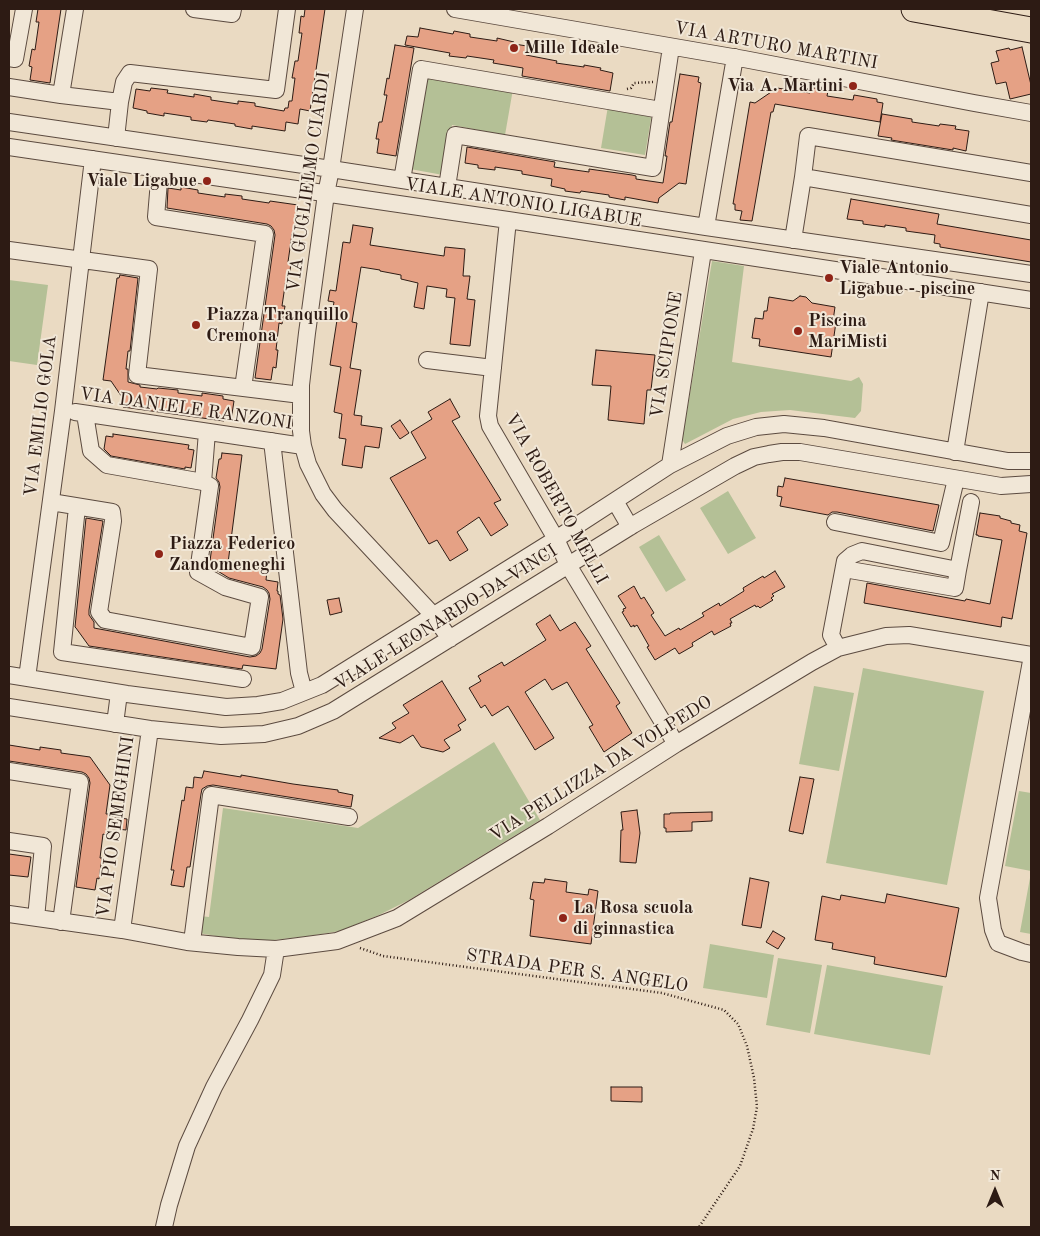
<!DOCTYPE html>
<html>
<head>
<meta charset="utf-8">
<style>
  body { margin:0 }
  #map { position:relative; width:1040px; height:1236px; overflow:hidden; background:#eadac2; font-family:"Old Standard TT",serif }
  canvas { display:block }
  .frame { position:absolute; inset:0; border:10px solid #2d1b14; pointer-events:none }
  .north { position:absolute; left:970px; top:1166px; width:50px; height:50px; -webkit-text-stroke:4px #f1e7d7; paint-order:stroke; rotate:0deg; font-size:14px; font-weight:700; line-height:20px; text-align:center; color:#2d1b14 }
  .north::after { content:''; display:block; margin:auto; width:18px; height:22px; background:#2d1b14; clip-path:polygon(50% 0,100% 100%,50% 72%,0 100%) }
</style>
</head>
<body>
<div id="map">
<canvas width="1040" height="1236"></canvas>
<div class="frame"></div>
<div class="north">N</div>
</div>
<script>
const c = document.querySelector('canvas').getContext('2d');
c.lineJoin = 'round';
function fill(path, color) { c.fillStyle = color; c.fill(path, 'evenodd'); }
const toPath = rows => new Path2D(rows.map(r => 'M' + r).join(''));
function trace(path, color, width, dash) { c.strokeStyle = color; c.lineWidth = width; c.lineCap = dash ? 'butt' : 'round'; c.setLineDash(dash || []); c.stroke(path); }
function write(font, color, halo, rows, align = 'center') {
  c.font = font + ' "Old Standard TT",serif'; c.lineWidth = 4; c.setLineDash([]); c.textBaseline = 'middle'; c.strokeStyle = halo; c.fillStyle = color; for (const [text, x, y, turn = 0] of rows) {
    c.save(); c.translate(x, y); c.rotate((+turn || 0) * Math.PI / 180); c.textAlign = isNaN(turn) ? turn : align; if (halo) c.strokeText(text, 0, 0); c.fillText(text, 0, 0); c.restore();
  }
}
const green = toPath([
  [427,74,513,89,505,135,452,125,443,175,410,169],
  [608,106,652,113,645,155,601,148],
  [712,261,744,266,732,362,851,381,859,377,863,384,861,411,855,418,790,410,761,412,733,419,685,444,683,441,683,435],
  [9,280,48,285,37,365,9,361],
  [728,491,756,538,728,554,700,508],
  [659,535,686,580,666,592,639,547],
  [863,668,984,691,947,885,826,863],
  [814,686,854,693,839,771,799,764],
  [494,742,540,820,409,900,379,915,340,931,309,936,274,940,238,940,199,933,200,916,209,917,223,808,358,828],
  [1019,791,1031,793,1031,871,1005,866],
  [1030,878,1031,878,1031,934,1020,932],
  [710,944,774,955,767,998,703,988],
  [778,958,822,965,810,1033,766,1025],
  [827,965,943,986,930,1055,814,1034]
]);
const building = toPath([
  [38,9,61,9,50,83,30,80,32,67,29,66,32,49,35,50,39,22,36,22,38,9],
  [305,9,325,9,310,111,300,109,298,124,286,122,285,131,252,126,252,129,235,126,235,124,208,120,207,122,191,120,191,117,164,113,164,116,147,113,147,111,133,108,136,89,150,91,151,88,168,90,167,93,194,97,194,94,211,97,211,100,238,104,238,101,255,103,255,106,284,111,285,108,288,108,289,101,292,101,295,78,292,78,295,61,298,61,302,33,299,33,301,16,304,17,305,9],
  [420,28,453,34,454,31,470,34,470,37,497,41,497,38,514,42,514,44,527,46,526,55,557,61,556,63,584,67,584,65,601,68,600,70,613,73,610,91,522,76,523,68,493,63,494,60,467,56,466,58,449,56,450,53,405,45,407,36,418,37,420,28],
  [395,45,414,48,396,156,377,153,379,139,376,139,379,122,382,122,387,95,384,95,386,84,387,78,389,79,395,45],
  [1022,47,1031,85,1031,94,1010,99,1006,82,996,84,991,63,999,61,996,51,1009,48,1010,50,1022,47],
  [680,74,699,77,698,82,701,83,686,184,679,183,659,198,658,203,625,197,625,200,609,197,609,195,581,191,580,193,565,191,565,189,551,186,552,179,522,174,522,171,495,167,495,170,478,168,478,165,465,163,467,147,555,162,554,167,589,172,589,169,632,175,636,176,636,179,663,183,667,156,665,156,670,122,672,122,680,74],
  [810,87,828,91,827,96,853,100,854,95,877,99,877,102,883,103,880,122,775,104,773,112,771,112,752,221,740,220,742,211,735,210,735,204,733,204,750,102,755,103,777,88,810,93,810,87],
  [882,114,912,119,912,122,939,126,940,124,956,126,955,129,969,131,966,151,953,148,953,150,891,140,892,138,878,136,882,114],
  [181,187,198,190,198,193,225,197,225,194,242,196,242,199,269,203,270,201,298,205,295,234,292,234,288,262,291,262,289,280,286,279,282,306,285,306,282,324,279,323,276,350,278,350,276,368,273,367,271,380,255,378,275,235,274,230,271,226,267,224,167,208,168,188,181,190,181,187],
  [851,199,939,214,937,224,1031,240,1031,262,940,247,940,244,934,243,935,235,906,231,906,228,885,225,885,227,863,224,863,221,847,219,851,199],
  [353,225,373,228,370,245,444,256,445,247,465,249,463,276,470,276,467,299,475,300,470,346,450,344,455,298,446,297,447,289,427,286,424,309,414,307,418,283,401,279,401,275,380,271,380,270,361,267,352,322,357,323,350,368,361,370,354,415,362,416,361,425,382,428,379,448,365,446,362,468,342,465,346,439,339,438,342,414,334,412,341,367,330,365,337,320,331,319,334,302,328,301,330,290,336,291,343,242,350,243,353,225],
  [120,275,138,278,130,351,128,351,126,369,128,369,128,382,140,385,140,387,157,389,158,388,178,390,178,393,202,396,202,393,223,396,223,399,234,401,231,420,224,419,224,421,123,407,124,400,111,381,103,380,117,278,119,278,120,275],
  [800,296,806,297,812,303,835,307,833,321,836,322,831,357,759,346,760,339,752,338,755,318,763,319,764,311,767,311,769,297,793,301,800,296],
  [596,350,655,355,651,390,647,390,644,424,608,420,611,386,592,385,596,350],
  [450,399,460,417,452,421,501,500,494,503,508,525,491,536,479,517,457,532,468,550,450,561,437,540,429,544,390,478,426,458,411,432,432,419,428,412,450,399],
  [400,420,409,433,400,439,391,426,400,420],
  [113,434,189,445,188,449,194,450,191,468,185,467,185,469,111,456,104,449,106,436,113,437,113,434],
  [222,453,242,455,228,563,231,564,230,567,267,571,266,580,278,582,277,591,278,591,278,594,280,595,283,619,276,669,243,665,242,669,89,646,76,628,75,627,86,518,103,521,89,610,89,615,94,622,94,628,250,657,256,656,260,653,262,649,270,599,269,593,267,590,263,587,229,578,216,570,216,562,210,561,220,487,219,482,216,478,219,459,221,459,222,453],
  [785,478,939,505,933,531,837,512,832,512,828,515,780,506,782,497,777,496,778,486,783,487,785,478],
  [980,513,1000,516,1000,518,1011,521,1011,523,1020,525,1019,531,1027,533,1012,619,1002,617,1001,627,864,603,867,583,965,601,966,599,990,604,1002,540,978,536,978,535,976,535,980,513],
  [775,571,785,587,772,594,774,596,771,598,773,600,760,608,758,606,756,607,755,605,730,619,732,623,730,623,731,626,714,635,712,631,692,643,693,646,679,654,675,648,655,660,647,647,649,646,637,625,634,627,634,625,631,627,622,612,624,611,623,609,626,608,618,596,634,586,641,599,644,597,654,613,651,615,665,636,679,628,680,630,704,616,702,613,719,603,720,606,744,591,743,588,763,576,764,578,775,571],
  [339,598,342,612,330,615,327,600,339,598],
  [550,615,560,631,575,622,591,646,586,649,620,703,616,706,632,733,604,752,589,727,593,725,567,682,552,690,545,679,525,692,554,738,535,750,508,706,492,716,485,705,481,708,469,688,481,681,478,676,502,662,504,666,546,640,536,624,550,615],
  [442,681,466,720,458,725,461,730,444,740,450,748,443,752,421,747,413,735,400,743,379,738,396,728,392,723,409,713,403,705,442,681],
  [9,745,40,750,40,747,61,750,61,753,90,757,110,785,106,814,109,814,108,816,127,819,126,830,107,828,106,835,103,834,100,858,102,858,99,879,97,878,95,890,76,887,90,783,89,778,86,774,82,772,9,761,9,745],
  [204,771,241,777,241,775,293,784,338,790,338,792,353,795,351,807,213,785,207,786,202,789,201,794,190,867,187,867,184,887,171,885,174,870,171,870,182,800,184,801,186,787,193,788,194,777,202,778,204,771],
  [800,777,814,779,803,834,789,831,800,777],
  [637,810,640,833,636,863,620,862,621,830,623,830,621,812,637,810],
  [712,812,712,821,692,822,692,831,666,832,666,828,664,828,664,814,670,814,670,813,712,812],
  [9,854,31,857,28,877,9,875,9,854],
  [750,878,769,882,761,928,742,925,750,878],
  [545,879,567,882,566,892,588,895,589,889,598,891,591,944,530,936,534,900,530,899,533,882,544,883,545,879],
  [887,894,959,908,946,977,874,964,875,957,832,949,833,943,815,940,822,896,840,900,841,895,885,903,887,894],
  [773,931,785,938,778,949,766,942,773,931],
  [611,1087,642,1087,642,1102,611,1101,611,1087]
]);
const path = toPath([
  [627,89,631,88,634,83,653,82],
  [360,948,383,956,662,993,724,1010,738,1024,747,1046,754,1078,757,1107,753,1129,740,1166,699,1227]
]);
const minor = toPath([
  [75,9,61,95,120,102],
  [194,9,232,14,233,9],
  [355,9,331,169,326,194,307,333,301,385,301,431,303,446,308,464,323,494,335,510,433,615,450,639],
  [455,9,744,59,974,103,1031,113],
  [9,58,15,59,24,9],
  [9,87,61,95],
  [9,122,331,169,706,227,1031,274],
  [116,138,120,102,124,82,130,73,276,90,287,9],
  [9,147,508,220,1031,300],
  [160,169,156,217,265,234,243,388],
  [803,177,808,136,1031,173],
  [402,180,421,69,661,110],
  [447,187,455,135,653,168,671,47],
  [508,220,488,416,490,426,556,539,568,565,676,744],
  [706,227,735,57],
  [793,240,803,177,1031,215],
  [9,250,149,269,137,375,301,395],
  [427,360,493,368],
  [75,412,303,446],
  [272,441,299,673,304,692],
  [955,452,981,292],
  [670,465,703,251],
  [203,482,207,432],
  [615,501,630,527],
  [51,502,112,512,113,521,99,612,105,620,252,647,260,597,225,587,198,572,210,486,203,482,107,465,91,451,85,414],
  [77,507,62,652,243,679],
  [835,522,941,543,956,479],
  [844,569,955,588,958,570],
  [838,648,831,635,845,561,852,555,862,551,958,570,971,502],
  [1031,661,988,898,993,930,998,943,1022,952,1031,954],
  [9,675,127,694,226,707,258,705,282,701,322,685,556,539,670,465,727,436,756,427,784,424,824,428,1008,461,1031,461],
  [27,678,63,411,93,159],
  [9,707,150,729,221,736,264,734,298,726,333,711,633,525,735,466,754,457,769,454,782,452,800,452,1001,486,1031,484],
  [115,724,119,693],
  [9,771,80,782,61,922],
  [9,841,43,846,36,918],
  [9,914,122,930,187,942,238,947,276,949,337,941,397,918,548,826,676,744,812,662,838,648,886,636,909,635,1031,655],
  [122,930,150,729],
  [192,942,211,795,349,817],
  [164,1227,169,1205,187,1146,214,1087,250,1020,272,975,276,949]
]);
const highway = toPath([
  [914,9,1031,30]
]);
const markers = [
  [514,48,5,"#8f2418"],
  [853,86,5,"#8f2418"],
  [207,181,5,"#8f2418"],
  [829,278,5,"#8f2418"],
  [196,325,5,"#8f2418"],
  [798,331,5,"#8f2418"],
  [159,554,5,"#8f2418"],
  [563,918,5,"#8f2418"]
];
const streetNames = [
  ["VIA ARTURO MARTINI",776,46,10],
  ["VIA GUGLIELMO CIARDI",309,182,-82],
  ["VIALE ANTONIO LIGABUE",523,203,9],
  ["VIA SCIPIONE",667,355,-81],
  ["VIA DANIELE RANZONI",186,409,8],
  ["VIA EMILIO GOLA",41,416,-83],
  ["VIA ROBERTO MELLI",556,499,61],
  ["VIALE LEONARDO DA VINCI",446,618,-32],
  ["VIA PELLIZZA DA VOLPEDO",601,769,-32],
  ["VIA PIO SEMEGHINI",116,827,-82],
  ["STRADA PER S. ANGELO",577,971,8]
];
const poiNames = [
  ["Mille Ideale",524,48],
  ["Via A. Martini",843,86,"right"],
  ["Viale Ligabue",197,181,"right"],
  ["Viale Antonio",839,268],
  ["Ligabue - piscine",839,289],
  ["Piazza Tranquillo",206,315],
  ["Cremona",206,336],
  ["Piscina",808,321],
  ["MariMisti",808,342],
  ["Piazza Federico",169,544],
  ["Zandomeneghi",169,565],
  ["La Rosa scuola",573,908],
  ["di ginnastica",573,929]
];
fill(green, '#b4c096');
fill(building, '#e5a185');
trace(building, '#2d1b14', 1);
trace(minor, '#5c4b40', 18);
trace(highway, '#2d1b14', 27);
trace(path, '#2d1b14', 2.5, [1, 2.5]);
trace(minor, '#f1e7d7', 16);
trace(highway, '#eadac2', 25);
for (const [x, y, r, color] of markers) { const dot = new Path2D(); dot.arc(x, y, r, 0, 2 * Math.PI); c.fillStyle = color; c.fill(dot); trace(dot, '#f1e7d7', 2); }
write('18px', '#2d1b14', '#f1e7d7', streetNames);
write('bold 18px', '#2d1b14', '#f1e7d7', poiNames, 'left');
</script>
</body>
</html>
